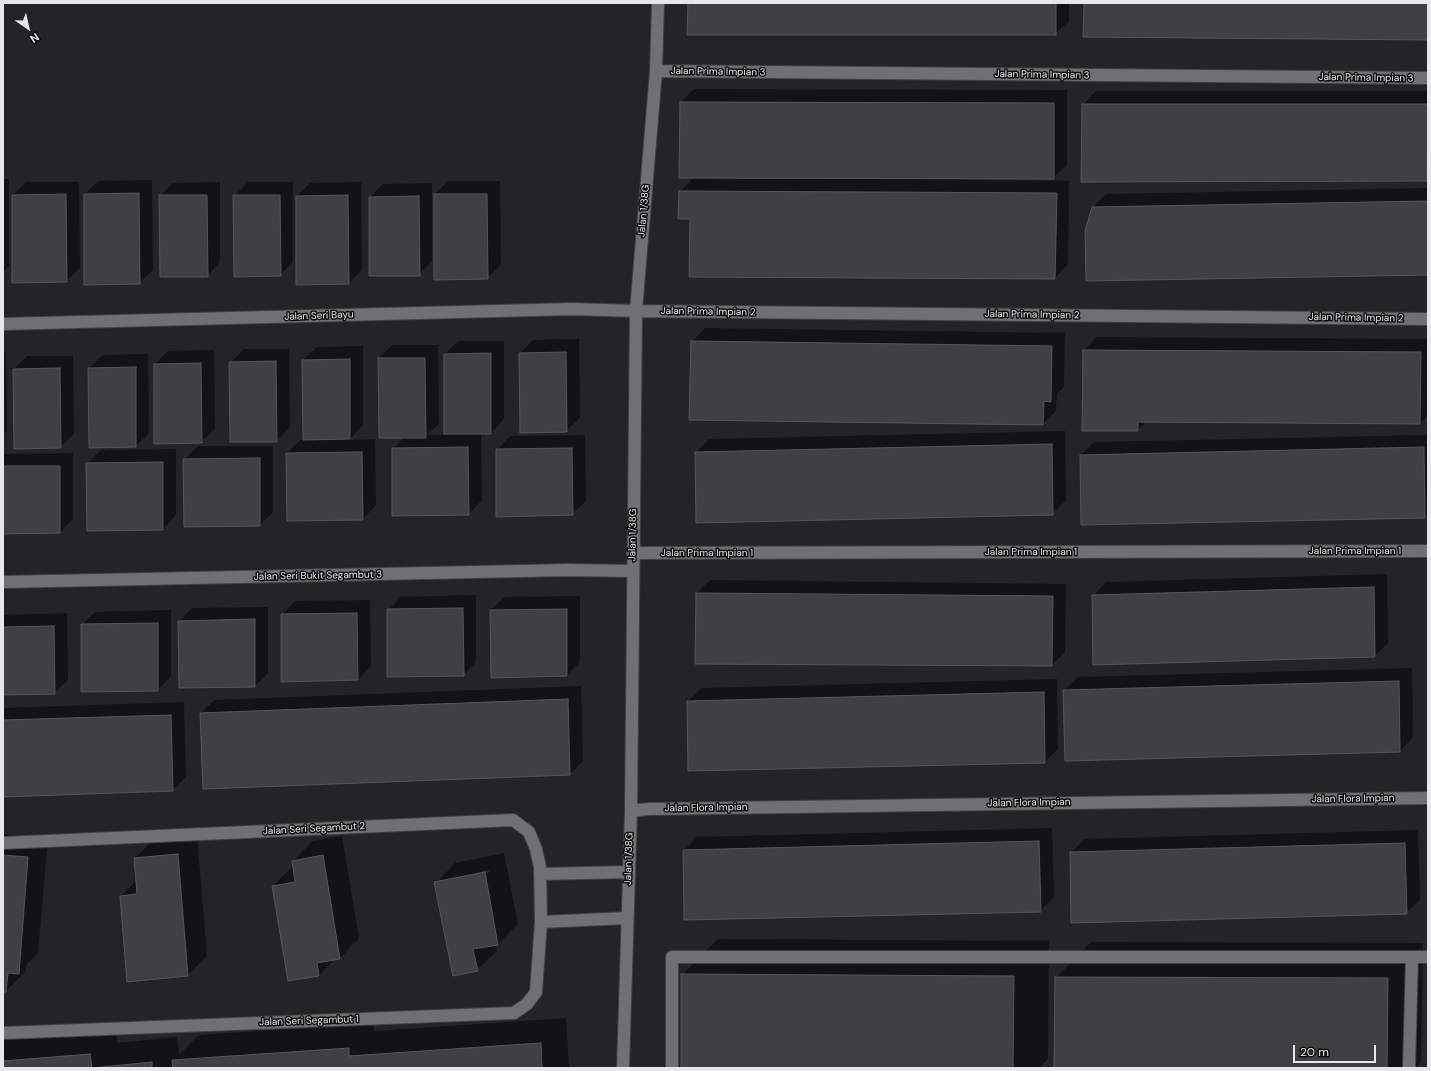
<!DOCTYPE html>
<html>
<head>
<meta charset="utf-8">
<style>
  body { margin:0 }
  #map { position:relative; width:1431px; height:1071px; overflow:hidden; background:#232426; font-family:"DM Sans",sans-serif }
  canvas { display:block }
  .frame { position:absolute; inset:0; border:4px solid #e6e7e8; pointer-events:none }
  .north { position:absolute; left:8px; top:8px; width:40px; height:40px; -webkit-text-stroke:3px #0d0d0e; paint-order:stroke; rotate:146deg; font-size:11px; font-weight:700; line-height:16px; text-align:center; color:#e6e7e8 }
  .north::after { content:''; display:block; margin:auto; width:14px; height:18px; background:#e6e7e8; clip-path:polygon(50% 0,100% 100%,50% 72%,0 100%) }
  .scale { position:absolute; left:1293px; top:1045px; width:83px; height:18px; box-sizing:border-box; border:2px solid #e6e7e8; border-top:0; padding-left:5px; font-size:12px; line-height:14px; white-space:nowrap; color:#e6e7e8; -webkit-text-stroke:3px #0d0d0e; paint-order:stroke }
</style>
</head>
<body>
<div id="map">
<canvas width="1431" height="1071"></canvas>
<div class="frame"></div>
<div class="north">N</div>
<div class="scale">20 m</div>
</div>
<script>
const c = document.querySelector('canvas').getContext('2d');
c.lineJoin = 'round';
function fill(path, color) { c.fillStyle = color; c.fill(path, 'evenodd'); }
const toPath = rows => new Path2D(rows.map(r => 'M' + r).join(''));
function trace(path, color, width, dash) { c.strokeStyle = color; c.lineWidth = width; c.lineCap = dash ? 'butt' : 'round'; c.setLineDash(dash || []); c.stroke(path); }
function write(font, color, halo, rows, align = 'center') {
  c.font = font + ' "DM Sans",sans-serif'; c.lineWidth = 3; c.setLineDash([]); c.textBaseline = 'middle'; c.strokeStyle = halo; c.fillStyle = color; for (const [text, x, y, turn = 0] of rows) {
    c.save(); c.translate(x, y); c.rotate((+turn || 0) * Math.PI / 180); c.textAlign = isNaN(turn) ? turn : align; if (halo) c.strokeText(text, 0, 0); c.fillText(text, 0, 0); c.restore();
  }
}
const shadow = toPath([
  [689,3,1069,3,1069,21,1055,34],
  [694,89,1067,90,1067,165,1053,178,967,178,967,180,1069,181,1068,264,1055,278,691,218,680,192,694,177,681,102],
  [1096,91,1428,91,1428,179,1427,180,1083,105],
  [3,179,9,179,9,266,3,272],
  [152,180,153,270,139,283,85,194,98,181],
  [448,181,500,181,501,265,487,278,435,194],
  [26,182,79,182,80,268,66,281,13,195],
  [220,182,220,262,207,276,160,196,173,183],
  [248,182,293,182,293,262,280,275,234,196],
  [361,182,362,270,349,283,297,196,310,183],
  [432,183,432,261,419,275,370,197,383,184],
  [1428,188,1428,274,1093,207,1106,194],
  [705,328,1065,333,1064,387,1057,394,1056,411,1043,424,690,419,692,342],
  [1097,337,1428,339,1428,415,1420,423,1147,421,1138,430,1083,430,1084,350],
  [579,339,580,418,566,431,521,432,520,353,533,340],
  [458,341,504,341,504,419,491,433,481,433,482,500,469,514,393,449,404,437,379,358,392,345,438,345,439,424,427,435,445,435,445,354],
  [363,346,363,425,349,440,375,439,376,505,363,519,287,453,300,440,304,440,303,360,317,347],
  [244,349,289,349,290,427,277,441,230,363],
  [214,350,215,429,201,442,155,364,168,351],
  [3,352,6,352,7,431,3,434],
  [148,354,149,433,136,446,90,447,89,368,103,355],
  [27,356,73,356,74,434,60,447,14,369],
  [1065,431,1066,500,1052,514,696,453,709,439],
  [585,435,586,501,572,514,497,450,510,436],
  [1428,435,1428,514,1425,517,1081,455,1094,442],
  [198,446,273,446,273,512,260,525,184,460],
  [176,449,176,515,163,529,87,464,101,450],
  [73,453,73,519,60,532,3,533,3,454],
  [1387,574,1388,643,1375,656,1093,596,1106,582],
  [710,580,1066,584,1065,652,1052,665,697,593],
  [476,595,476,662,463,675,388,610,401,597],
  [580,596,580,662,567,675,492,677,491,610,505,597],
  [370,600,371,666,358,680,282,615,295,601],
  [268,607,268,673,255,686,180,687,179,621,192,608],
  [171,610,171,676,158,690,82,625,95,612],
  [67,613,68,680,54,693,3,694,3,615],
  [1412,668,1413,737,1400,751,1066,760,1064,690,1078,677],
  [1057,679,1058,749,1045,762,688,701,702,688],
  [581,686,583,761,570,774,204,788,201,713,214,700],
  [184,702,186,777,173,790,3,796,3,708],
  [1052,828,1054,897,1040,911,685,919,684,850,697,837],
  [1418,830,1420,900,1406,913,1071,853,1084,839],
  [3,834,48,838,38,953,26,965,26,971,6,991,3,991],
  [197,835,207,956,188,975,121,896,137,880,135,858,155,838],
  [342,836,359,938,340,958,335,959,319,975,273,886,293,866,293,861,313,841],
  [504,853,518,924,498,944,496,944,497,951,477,970,436,883,455,863],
  [489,870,490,872,457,879,457,877],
  [718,939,1049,941,1048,1059,1039,1068,682,1068,682,975],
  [1091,942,1423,943,1421,1062,1415,1068,1055,1068,1056,978],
  [566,1018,569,1068,3,1068,3,1038,116,1029,117,1043,177,1037,179,1055,199,1035,374,1023,374,1031]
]);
const building = toPath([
  [688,3,1056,3,1056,35,687,35,688,3],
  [1084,3,1428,3,1428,40,1083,37,1084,3],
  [680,102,1054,103,1054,179,679,178,680,102],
  [1082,104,1428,104,1427,181,1081,182,1082,104],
  [679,191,1057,193,1055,279,689,277,690,219,678,219,679,191],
  [139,193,140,284,84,285,84,194,139,193],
  [66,194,67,282,12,283,12,195,66,194],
  [434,194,487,194,488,279,434,280,434,194],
  [159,195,207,195,208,277,160,277,159,195],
  [233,195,280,195,281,276,234,277,233,195],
  [348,195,349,284,296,285,296,196,348,195],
  [419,196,420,276,369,276,369,197,419,196],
  [1428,201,1428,275,1086,281,1085,231,1092,207,1428,201],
  [691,341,1052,346,1051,402,1044,401,1043,425,689,420,691,341],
  [1083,350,1421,352,1420,424,1138,422,1138,431,1082,431,1083,350],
  [566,352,567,432,520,433,519,353,566,352],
  [491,353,491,434,444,434,444,354,491,353],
  [378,358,425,358,426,438,379,438,378,358],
  [350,359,350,439,303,440,302,360,350,359],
  [276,361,277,442,230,442,229,362,276,361],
  [201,363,202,443,154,444,154,364,201,363],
  [136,367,136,447,89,448,88,368,136,367],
  [60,368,61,448,14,449,13,369,60,368],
  [1052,444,1053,515,696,523,695,452,1052,444],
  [468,447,469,515,392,516,392,448,468,447],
  [1424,447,1425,518,1081,525,1080,455,1424,447],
  [572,448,573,515,496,517,496,449,572,448],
  [362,452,363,520,287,521,286,453,362,452],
  [260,458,260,526,184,527,183,459,260,458],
  [163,462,163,530,87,531,86,463,163,462],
  [3,466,60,466,60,533,3,534,3,466],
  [1374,587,1375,657,1093,665,1092,595,1374,587],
  [696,593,1053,596,1052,666,695,664,696,593],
  [463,608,464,676,387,677,387,609,463,608],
  [567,609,567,676,491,678,490,610,567,609],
  [357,613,358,680,281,682,281,614,357,613],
  [255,619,255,687,179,688,178,621,255,619],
  [158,623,158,691,81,692,81,624,158,623],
  [54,626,55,694,3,695,3,627,54,626],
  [1399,681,1400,752,1065,761,1063,690,1399,681],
  [1044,692,1045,763,688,771,687,701,1044,692],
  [568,699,570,775,203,789,200,713,568,699],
  [171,715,173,791,3,797,3,720,171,715],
  [1039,841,1041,912,684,920,683,850,1039,841],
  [1405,843,1407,914,1071,923,1070,852,1405,843],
  [178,854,188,976,127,982,120,896,137,894,134,858,178,854],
  [3,855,28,857,19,974,8,973,6,992,3,992,3,855],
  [323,855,340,959,317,963,319,976,288,981,272,886,295,882,292,861,323,855],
  [485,872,498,945,473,949,478,971,453,976,434,882,485,872],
  [681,974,1014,976,1013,1068,681,1068,681,974],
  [1055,977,1388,978,1387,1068,1054,1068,1055,977],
  [541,1043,542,1068,173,1068,172,1060,349,1048,349,1056,541,1043],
  [90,1054,92,1068,152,1062,152,1068,3,1068,3,1061,90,1054]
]);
const minor = toPath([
  [656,71,1428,78],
  [3,324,572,309,636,311,1428,319],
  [633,553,1428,551],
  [3,582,569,570,633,571],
  [631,811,648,809,1428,798],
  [3,843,513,820,529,832,536,849,540,867,541,922,536,992,527,1004,514,1013,3,1033],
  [540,874,628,872],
  [541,922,627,918],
  [1412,957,1428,957],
  [623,1068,631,811,636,311,656,71,658,3],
  [672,1068,672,957,1412,957,1409,1068]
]);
const streetNames = [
  ["Jalan Prima Impian 3",718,72,1],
  ["Jalan Prima Impian 3",1042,75,1],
  ["Jalan Prima Impian 3",1366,78,1],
  ["Jalan 1/38G",644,211,-85],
  ["Jalan Prima Impian 2",708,312,1],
  ["Jalan Prima Impian 2",1032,315,1],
  ["Jalan Seri Bayu",319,316,-2],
  ["Jalan Prima Impian 2",1356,318,1],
  ["Jalan 1/38G",633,535,-89],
  ["Jalan Prima Impian 1",1355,551],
  ["Jalan Prima Impian 1",1031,552],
  ["Jalan Prima Impian 1",707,553],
  ["Jalan Seri Bukit Segambut 3",318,576,-1],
  ["Jalan Flora Impian",1353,799,-1],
  ["Jalan Flora Impian",1029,803,-1],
  ["Jalan Flora Impian",706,808,-1],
  ["Jalan Seri Segambut 2",314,829,-3],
  ["Jalan 1/38G",629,859,-88],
  ["Jalan Seri Segambut 1",309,1021,-2]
];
fill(shadow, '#0007');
fill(building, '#3f4042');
trace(building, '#565759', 1);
trace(minor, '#404143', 14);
trace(minor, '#6f7073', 12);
write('10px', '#e6e7e8', '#0d0d0e', streetNames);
</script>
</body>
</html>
